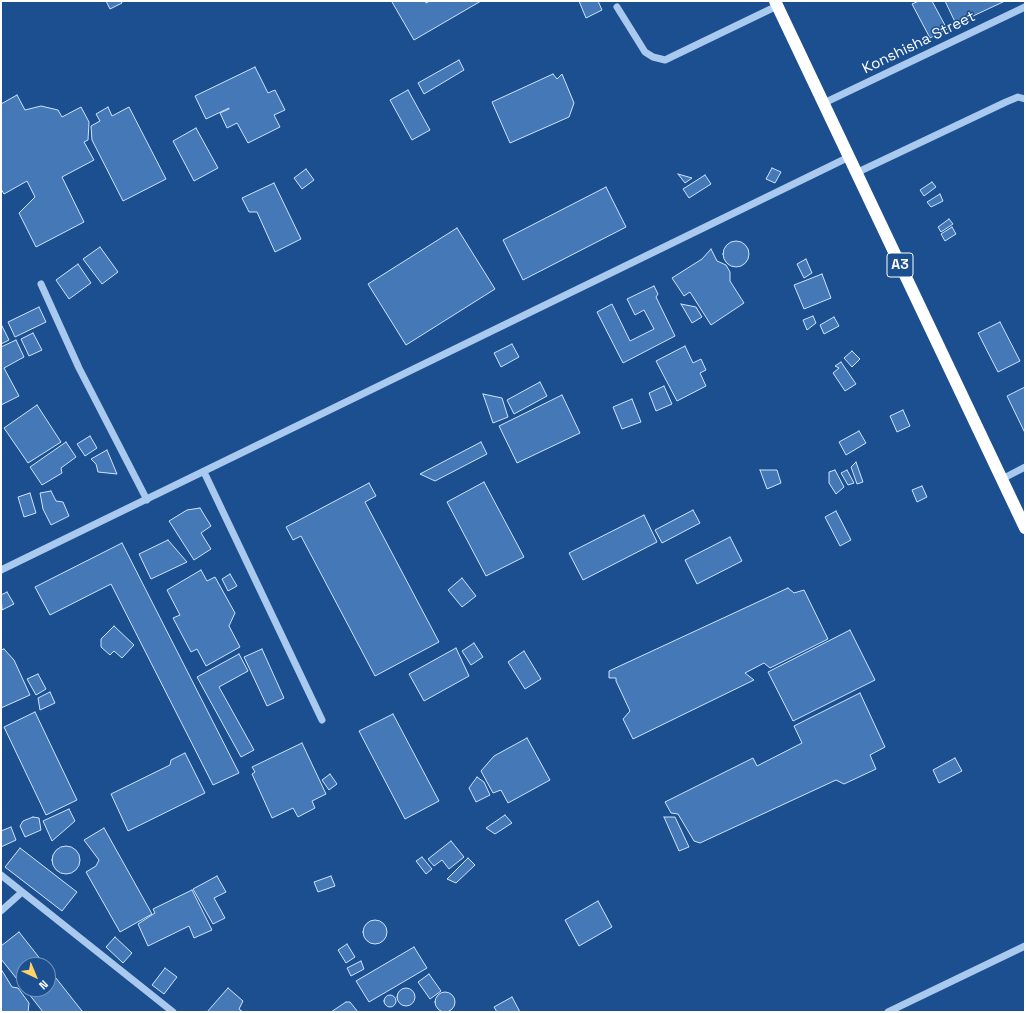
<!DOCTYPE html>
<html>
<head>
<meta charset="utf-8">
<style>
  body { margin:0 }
  #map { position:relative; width:1026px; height:1013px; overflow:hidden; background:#1b4f8f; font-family:"Space Grotesk",sans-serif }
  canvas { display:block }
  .frame { position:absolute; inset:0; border:2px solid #fff; pointer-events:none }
  .north { position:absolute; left:16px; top:957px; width:40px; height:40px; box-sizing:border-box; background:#1b4f8f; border:1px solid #7695bc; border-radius:50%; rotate:136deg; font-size:11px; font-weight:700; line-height:16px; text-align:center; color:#fff }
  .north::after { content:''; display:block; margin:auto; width:14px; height:18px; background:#ffd166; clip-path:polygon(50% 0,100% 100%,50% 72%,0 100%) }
</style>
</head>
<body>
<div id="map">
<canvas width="1026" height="1013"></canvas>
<div class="frame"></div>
<div class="north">N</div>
</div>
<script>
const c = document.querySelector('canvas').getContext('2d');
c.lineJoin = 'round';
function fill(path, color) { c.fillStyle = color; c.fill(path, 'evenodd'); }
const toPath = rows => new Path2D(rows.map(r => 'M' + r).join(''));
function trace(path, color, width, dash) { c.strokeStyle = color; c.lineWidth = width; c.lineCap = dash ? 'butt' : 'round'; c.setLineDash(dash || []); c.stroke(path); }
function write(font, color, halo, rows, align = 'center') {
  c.font = font + ' "Space Grotesk",sans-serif'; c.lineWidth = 3; c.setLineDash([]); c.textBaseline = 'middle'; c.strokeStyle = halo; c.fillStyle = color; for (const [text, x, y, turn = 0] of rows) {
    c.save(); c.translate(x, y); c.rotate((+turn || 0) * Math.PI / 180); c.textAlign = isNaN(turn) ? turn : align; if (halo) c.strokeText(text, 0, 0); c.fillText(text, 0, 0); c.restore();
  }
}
const building = toPath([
  [106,1,121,1,122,3,110,9,106,1],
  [393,1,425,1,426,3,430,1,481,1,414,40,392,2,393,1],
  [579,1,598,1,602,10,586,18,579,1],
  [919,1,932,1,947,29,930,38,912,4,919,1],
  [945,1,1005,1,956,24,945,1],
  [459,60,464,70,424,94,418,83,459,60],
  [255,67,268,93,275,90,285,110,274,115,280,127,248,143,237,123,227,128,220,113,229,109,229,108,206,119,195,96,255,67],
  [553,74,557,79,562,74,574,103,569,117,510,143,492,102,553,74],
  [408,90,430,130,412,140,390,100,408,90],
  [17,95,25,110,41,106,58,110,62,117,81,107,89,122,88,140,84,142,94,160,62,177,84,222,36,247,19,213,35,197,27,181,4,194,1,189,1,104,17,95],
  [108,107,112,116,129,107,166,179,123,201,92,140,91,126,100,121,96,114,108,107],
  [196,128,218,168,194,181,173,141,196,128],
  [772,168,781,172,775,183,766,179,772,168],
  [306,169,314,180,302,189,294,178,306,169],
  [678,174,692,178,685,183,678,174],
  [705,175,711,184,689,198,683,189,705,175],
  [932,182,936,187,924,196,920,190,932,182],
  [274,183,301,239,275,252,257,212,249,212,242,198,274,183],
  [606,187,626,227,523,280,503,240,606,187],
  [940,194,943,201,931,207,927,202,940,194],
  [949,219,953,224,941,232,938,227,949,219],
  [952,227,956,234,945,241,941,234,952,227],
  [457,228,495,289,406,345,368,284,457,228],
  '723 254a13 13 0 1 1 26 0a13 13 0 1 1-26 0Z',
  [100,247,118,272,102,284,83,259,100,247],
  [711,249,717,261,726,265,730,272,730,281,744,303,711,325,690,292,684,296,672,278,702,259,711,249],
  [806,259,812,273,804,278,797,264,806,259],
  [78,264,91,283,69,299,56,280,78,264],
  [822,274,831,298,804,309,794,285,822,274],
  [654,286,658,294,656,297,675,336,623,363,597,312,612,304,630,341,654,329,644,310,635,315,627,299,654,286],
  [681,304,696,307,702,317,692,323,681,304],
  [39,307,46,322,15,337,8,322,39,307],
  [813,316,816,323,807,330,803,320,813,316],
  [834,317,839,326,824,334,820,325,834,317],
  [1000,322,1020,361,998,372,978,333,1000,322],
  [1,324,9,340,1,344,1,324],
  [33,333,42,350,29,356,21,339,33,333],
  [16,340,24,357,4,368,19,396,1,405,1,347,16,340],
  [512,344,519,357,501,367,494,353,512,344],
  [685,346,693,363,701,359,706,370,700,373,706,386,677,401,656,361,685,346],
  [852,351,860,359,852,367,844,358,852,351],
  [841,362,856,384,845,391,833,373,839,368,835,366,841,362],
  [540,382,547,396,514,414,507,400,540,382],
  [664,386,672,404,656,411,649,393,664,386],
  [1025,387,1025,433,1007,396,1025,387],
  [483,394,502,398,508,417,493,423,483,394],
  [562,395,580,433,517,463,499,426,562,395],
  [632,399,641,422,622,429,613,407,632,399],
  [37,405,61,442,28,463,4,428,37,405],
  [903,410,910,426,897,432,890,416,903,410],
  [859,431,866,443,846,455,839,442,859,431],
  [90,436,97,448,85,456,77,444,90,436],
  [66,442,76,457,61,468,62,473,42,485,30,467,66,442],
  [481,442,487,454,435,481,420,474,481,442],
  [107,450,117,474,98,472,96,464,91,459,107,450],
  [856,462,863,482,857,484,851,467,856,462],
  [760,470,777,470,781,483,767,489,760,470],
  [835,470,844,487,836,494,829,483,829,472,835,470],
  [847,470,854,483,848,485,841,473,847,470],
  [484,482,524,557,486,576,447,502,484,482],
  [369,483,376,496,365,502,439,642,375,676,301,536,293,540,286,527,369,483],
  [922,486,927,497,917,502,912,490,922,486],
  [51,491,56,501,63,502,69,516,51,525,43,509,40,493,51,491],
  [30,493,36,513,24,517,18,497,30,493],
  [200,508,211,526,201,533,211,549,194,560,169,521,187,510,200,508],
  [693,510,700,523,662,543,655,530,693,510],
  [836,511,851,540,840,546,825,517,836,511],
  [644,515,657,542,583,580,569,553,644,515],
  [730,537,742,561,697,584,685,560,730,537],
  [168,540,187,562,151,579,139,554,168,540],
  [122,543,239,773,213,785,111,584,50,615,35,587,122,543],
  [201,570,207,581,215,577,235,613,229,626,240,647,206,666,197,649,191,652,173,618,180,615,167,590,201,570],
  [230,574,237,586,228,591,222,579,230,574],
  [462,578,476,596,462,607,448,590,462,578],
  [788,588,794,593,804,590,828,639,770,668,764,663,745,673,754,680,633,739,623,719,630,711,616,681,616,678,609,678,609,671,788,588],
  [7,592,14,604,2,610,1,595,7,592],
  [114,626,134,645,122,658,114,651,110,655,101,647,101,639,114,626],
  [850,630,875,680,793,721,768,672,850,630],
  [474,643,483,657,471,665,462,651,474,643],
  [456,648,469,676,424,701,409,674,456,648],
  [4,649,14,660,30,695,1,708,1,650,4,649],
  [262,649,284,698,267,706,244,657,262,649],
  [524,651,541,679,525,689,508,662,524,651],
  [239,654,248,671,219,687,254,750,241,757,197,677,239,654],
  [38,674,46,689,36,695,27,679,38,674],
  [50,692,55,703,40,710,38,698,50,692],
  [860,693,885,747,870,755,876,769,844,784,836,780,700,843,694,841,678,814,671,813,665,802,753,758,757,766,802,743,794,726,860,693],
  [35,712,77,800,46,815,4,727,35,712],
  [393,714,439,801,405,819,359,731,393,714],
  [527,738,550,780,508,803,501,790,493,793,481,771,494,756,527,738],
  [302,743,326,794,312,801,315,808,298,817,293,808,272,818,252,774,255,772,252,767,302,743],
  [185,753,205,793,128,831,111,794,170,765,171,760,185,753],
  [955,758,962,771,939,783,933,770,955,758],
  [330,774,337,784,329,790,322,780,330,774],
  [477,777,484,782,490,795,476,802,469,788,477,777],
  [69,809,75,821,52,841,43,821,69,809],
  [505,815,512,823,495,834,486,828,505,815],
  [33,817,39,818,41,830,25,837,20,826,23,821,33,817],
  [664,817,675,817,689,847,679,851,664,817],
  [11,827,16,840,1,847,1,831,11,827],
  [104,828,152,914,120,932,86,872,96,866,99,860,84,840,104,828],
  [451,841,464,857,449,869,442,860,434,866,428,859,451,841],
  '52 860a14 14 0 1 1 28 0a14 14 0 1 1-28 0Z',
  [20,848,77,892,62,911,5,867,20,848],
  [422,857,432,869,426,874,416,861,422,857],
  [468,858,475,865,456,883,447,879,468,858],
  [217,876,226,892,214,898,225,918,213,924,193,889,217,876],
  [331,876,335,886,318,892,314,882,331,876],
  [192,890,212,930,194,938,189,926,148,946,138,924,155,913,153,909,192,890],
  [598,901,612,927,579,946,565,920,598,901],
  '363 932a12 12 0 1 1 24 0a12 12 0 1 1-24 0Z',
  [19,932,45,965,24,965,24,988,1,959,1,946,19,932],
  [115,937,132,953,123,963,106,947,115,937],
  [347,944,355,957,346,963,338,950,347,944],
  [414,947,427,968,369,1002,356,981,414,947],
  [361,961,364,969,351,976,347,968,361,961],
  [48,968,82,1011,80,1012,43,1012,25,989,48,989,48,968],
  [165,968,177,977,164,994,152,985,165,968],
  [1,969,12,987,18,988,29,1003,28,1012,1,1012,1,969],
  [429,974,441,991,430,999,418,982,429,974],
  [228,988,243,1001,239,1009,243,1012,207,1012,228,988],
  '397 997a9 9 0 1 1 18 0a9 9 0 1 1-18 0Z',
  '435 1002a10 10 0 1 1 20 0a10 10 0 1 1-20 0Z',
  '384 1001a6 6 0 1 1 12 0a6 6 0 1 1-12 0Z',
  [512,997,520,1012,497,1012,494,1007,512,997],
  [346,1002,350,1002,358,1012,331,1012,346,1002]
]);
const minor = toPath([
  [617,7,645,52,653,57,665,60,777,6],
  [824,103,1025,7],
  [856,173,1006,102,1018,97,1025,99],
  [41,284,79,368,147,500],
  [204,472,322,720],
  [1002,479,1025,467],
  [1,570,849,157],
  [1,875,173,1012],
  [1,911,21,893],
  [888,1012,1025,946]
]);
const highway = toPath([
  [775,1,1025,528]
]);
const shields = [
  [900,265,26]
];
const shieldNames = [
  ["A3",900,265]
];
const streetNames = [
  ["Konshisha Street",919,43,-26]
];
fill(building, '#4478b7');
trace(building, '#cfe3fa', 1);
trace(minor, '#a9c9ee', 7);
trace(highway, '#fff', 12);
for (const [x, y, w] of shields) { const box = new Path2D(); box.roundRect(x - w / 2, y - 12, w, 24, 3); c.fillStyle = '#1b4f8f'; c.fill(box); trace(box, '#fff', 1); }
write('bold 14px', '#fff', null, shieldNames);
write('15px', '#fff', '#1b4f8f', streetNames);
</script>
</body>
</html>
